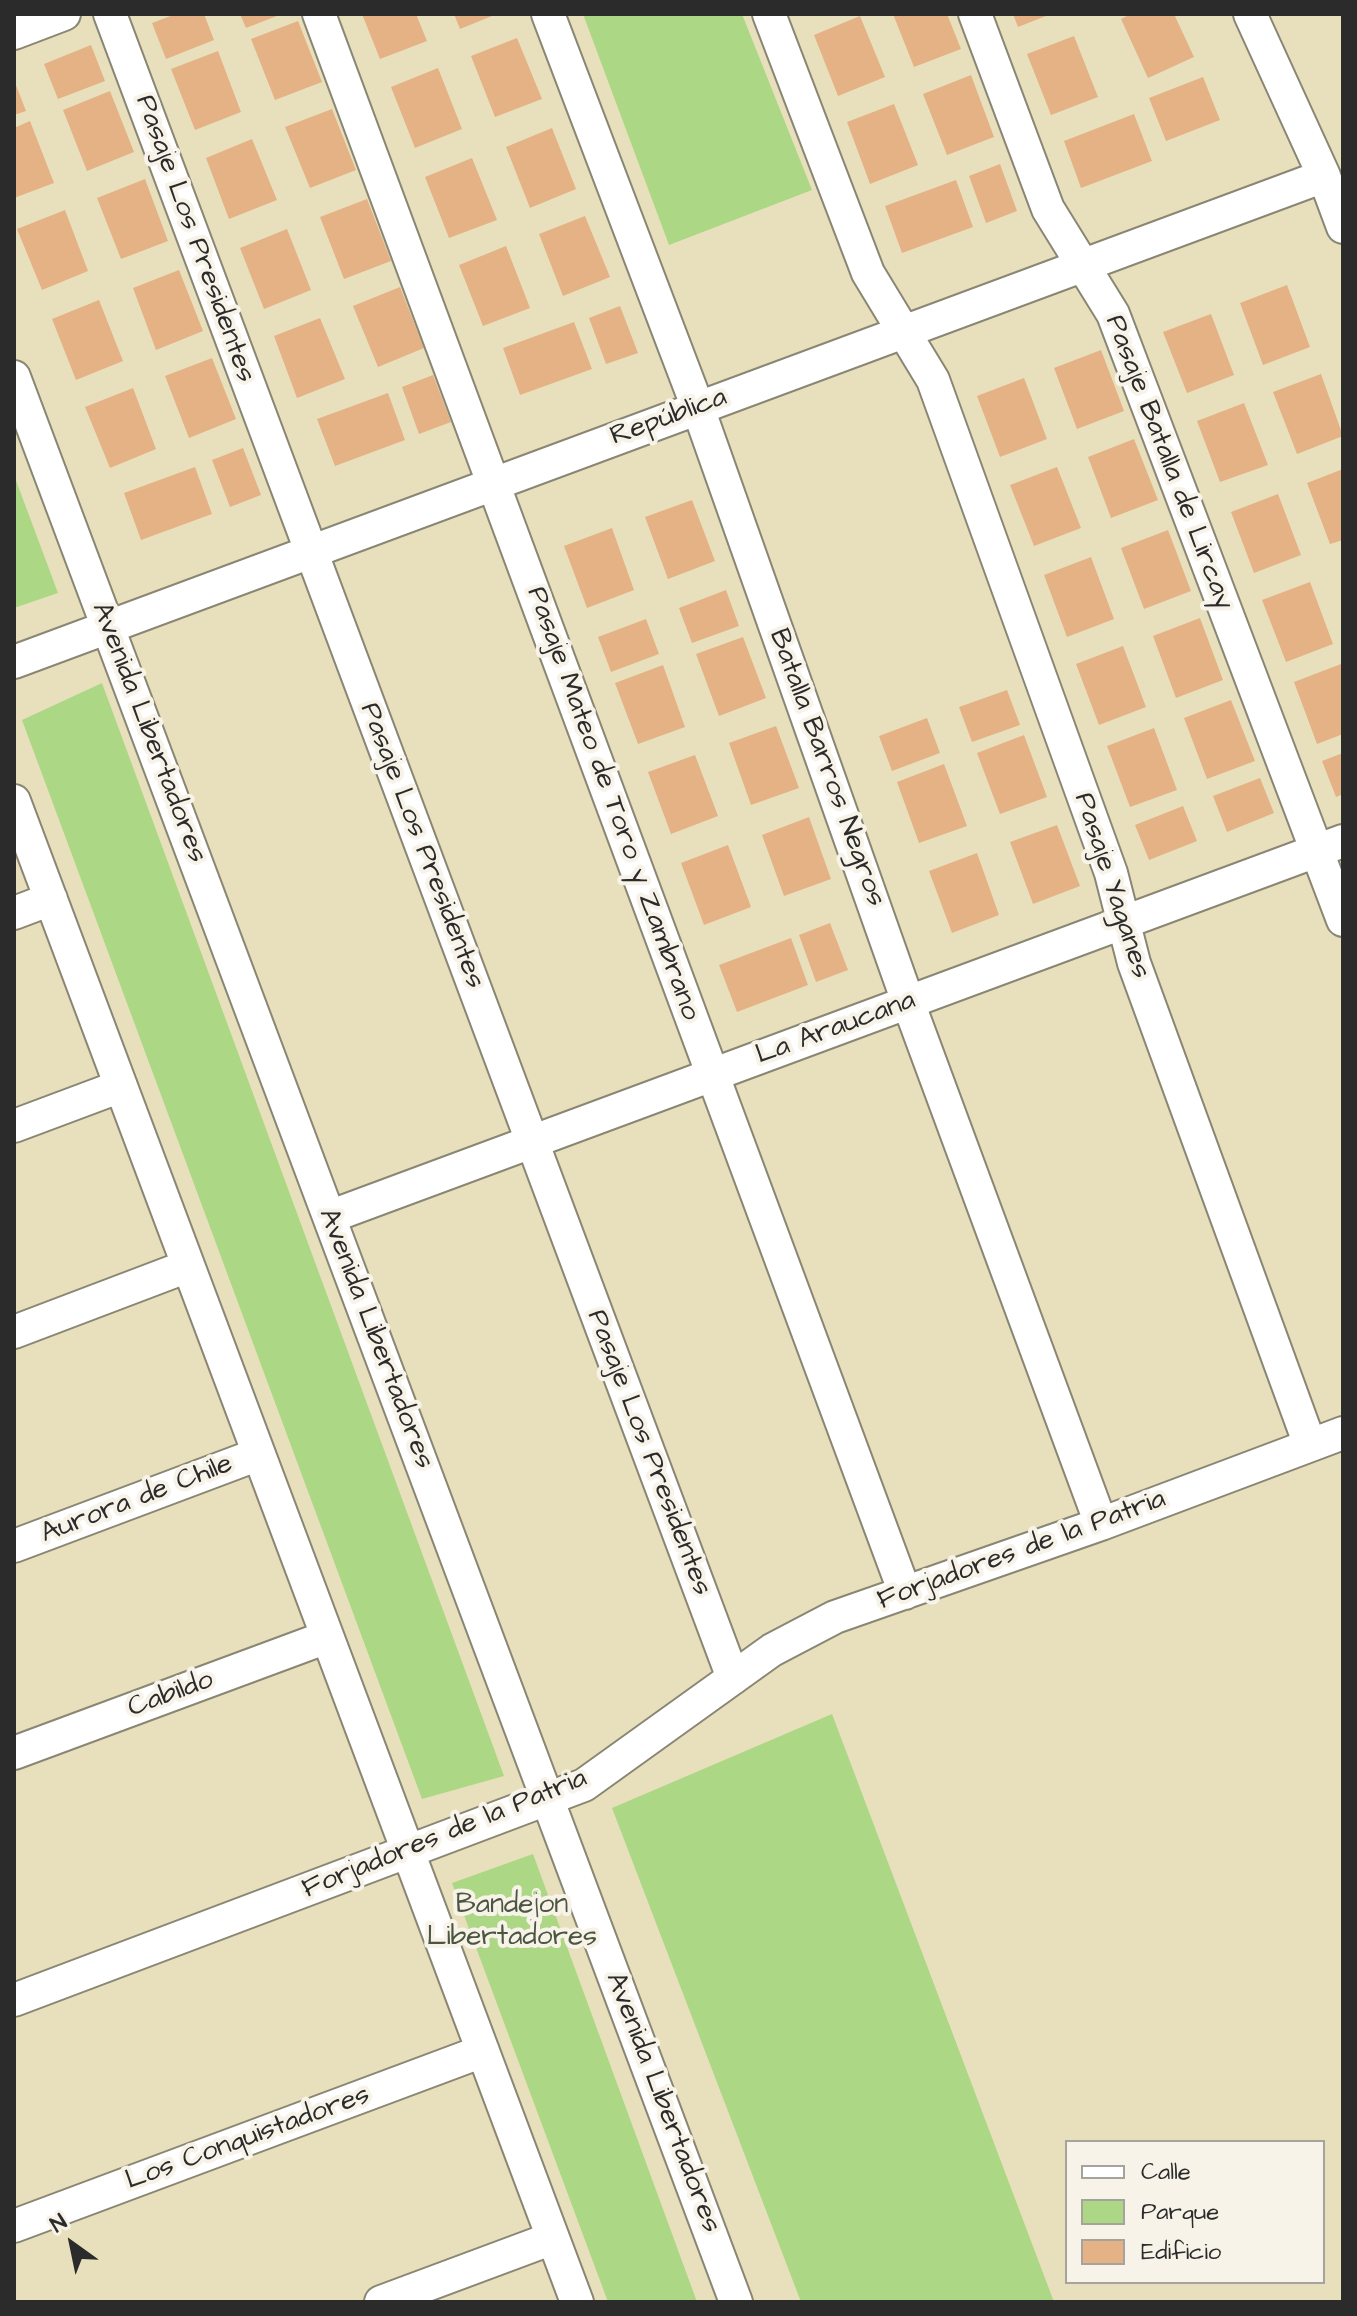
<!DOCTYPE html>
<html>
<head>
<meta charset="utf-8">
<style>
  body { margin:0 }
  #map { position:relative; width:1357px; height:2316px; overflow:hidden; background:#e8e0bc; font-family:"Architects Daughter",sans-serif }
  canvas { display:block }
  .frame { position:absolute; inset:0; border:16px solid #2b2b2b; pointer-events:none }
  .legend { position:absolute; left:1065px; top:2140px; width:260px; height:144px; box-sizing:border-box; background:#f7f3e8; border:2px solid #a5a39c; margin:0; padding:10px 14px; list-style:none; font-size:24px; color:#2b2b2b }
  .legend li { display:flex; align-items:center; gap:16px; height:40px }
  .legend b { width:40px; border:2px solid #a5a39c }
  .north { position:absolute; left:32px; top:2204px; width:80px; height:80px; -webkit-text-stroke:6px #f7f3e8; paint-order:stroke; rotate:327deg; font-size:22px; font-weight:700; line-height:32px; text-align:center; color:#2b2b2b }
  .north::after { content:''; display:block; margin:auto; width:28px; height:36px; background:#2b2b2b; clip-path:polygon(50% 0,100% 100%,50% 72%,0 100%) }
</style>
</head>
<body>
<div id="map">
<canvas width="1357" height="2316"></canvas>
<div class="frame"></div>
<ul class="legend">
<li><b style="height:10px;background:#fff"></b>Calle</li>
<li><b style="height:22px;background:#acd784"></b>Parque</li>
<li><b style="height:22px;background:#e4b285"></b>Edificio</li>
</ul>
<div class="north">N</div>
</div>
<script>
const c = document.querySelector('canvas').getContext('2d');
c.lineJoin = 'round';
function fill(path, color) { c.fillStyle = color; c.fill(path, 'evenodd'); }
const toPath = rows => new Path2D(rows.map(r => 'M' + r).join(''));
function trace(path, color, width, dash) { c.strokeStyle = color; c.lineWidth = width; c.lineCap = dash ? 'butt' : 'round'; c.setLineDash(dash || []); c.stroke(path); }
function write(font, color, halo, rows, align = 'center') {
  c.font = font + ' "Architects Daughter",sans-serif'; c.lineWidth = 8; c.setLineDash([]); c.textBaseline = 'middle'; c.strokeStyle = halo; c.fillStyle = color; for (const [text, x, y, turn = 0] of rows) {
    c.save(); c.translate(x, y); c.rotate((+turn || 0) * Math.PI / 180); c.textAlign = isNaN(turn) ? turn : align; if (halo) c.strokeText(text, 0, 0); c.fillText(text, 0, 0); c.restore();
  }
}
const green = toPath([
  [583,14,742,14,812,190,669,245],
  [14,475,58,593,14,608],
  [102,683,504,1776,422,1799,22,720],
  [832,1714,1054,2302,801,2302,612,1808],
  [533,1854,697,2302,608,2302,452,1883]
]);
const building = toPath([
  [176,14,204,14,214,40,166,59,152,23],
  [240,14,282,14,246,28],
  [362,14,416,14,427,41,380,59],
  [454,14,497,14,460,29],
  [893,14,947,14,961,49,914,67],
  [1013,14,1051,14,1018,27],
  [1131,14,1174,14,1194,57,1148,78,1121,19],
  [860,16,885,77,838,96,814,35],
  [298,21,322,82,275,100,251,39],
  [1074,36,1098,97,1051,115,1027,54],
  [517,38,542,99,495,117,471,56],
  [91,45,105,81,58,99,44,64],
  [218,51,241,112,195,130,171,69],
  [438,68,462,129,415,148,391,87],
  [971,75,994,137,947,155,923,94],
  [1203,77,1220,120,1166,141,1149,98],
  [14,80,26,111,14,115],
  [110,91,134,152,87,171,63,110],
  [894,104,918,165,870,184,847,122],
  [332,109,356,170,310,188,285,127],
  [1134,114,1152,161,1081,188,1064,141],
  [30,121,54,183,14,198,14,128],
  [552,128,576,189,530,208,506,147],
  [252,139,277,200,229,219,206,158],
  [472,158,497,220,449,238,425,177],
  [1000,164,1017,211,986,223,969,176],
  [145,179,168,241,121,259,97,198],
  [956,180,973,227,902,253,885,206],
  [367,199,391,261,344,279,320,217],
  [65,210,88,271,42,290,17,229],
  [585,216,610,277,563,296,539,234],
  [287,229,311,290,264,309,240,248],
  [506,246,530,308,483,326,459,265],
  [179,270,203,331,156,350,133,288],
  [1287,285,1310,347,1263,365,1240,303],
  [400,287,424,348,378,367,353,306],
  [99,300,123,361,76,380,52,319],
  [620,306,638,353,606,364,589,318],
  [1211,314,1234,375,1187,393,1163,332],
  [320,318,345,379,297,398,274,336],
  [574,322,592,369,520,395,503,348],
  [1101,350,1124,411,1077,429,1054,368],
  [212,358,236,419,189,438,165,376],
  [1321,374,1343,436,1297,454,1273,392],
  [433,375,451,422,419,434,402,387],
  [1024,378,1047,439,1000,457,977,396],
  [133,388,156,449,110,468,85,407],
  [388,393,405,440,335,466,317,419],
  [1244,403,1268,465,1220,482,1197,421],
  [1134,439,1158,500,1111,518,1088,457],
  [243,448,261,495,230,507,212,460],
  [195,467,212,514,141,540,124,493],
  [1057,467,1081,528,1034,546,1010,485],
  [1343,469,1343,540,1330,544,1307,483],
  [1278,494,1301,555,1254,573,1231,512],
  [692,500,715,561,668,579,645,517],
  [612,528,634,590,587,608,564,546],
  [1168,530,1191,591,1144,609,1121,548],
  [1091,557,1114,619,1067,637,1044,575],
  [1310,582,1333,644,1286,662,1262,600],
  [726,590,739,626,692,643,679,608],
  [1200,618,1223,680,1176,698,1153,636],
  [646,619,659,654,611,672,598,637],
  [743,637,766,698,719,716,696,654],
  [1123,646,1146,707,1099,725,1076,664],
  [1341,664,1343,734,1317,744,1294,682],
  [663,665,685,727,638,744,615,683],
  [1007,690,1020,725,972,742,959,707],
  [1231,700,1255,761,1207,779,1184,718],
  [927,718,940,753,892,771,879,736],
  [776,726,799,788,751,805,729,743],
  [1154,728,1177,790,1130,807,1107,746],
  [1024,735,1047,797,1000,814,977,753],
  [1343,753,1343,794,1336,797,1322,761],
  [695,755,718,816,671,834,648,772],
  [944,764,967,826,919,843,897,782],
  [1260,778,1274,813,1227,832,1213,796],
  [1183,806,1197,841,1149,860,1135,825],
  [809,817,831,879,784,896,762,835],
  [1057,825,1080,886,1033,904,1010,842],
  [728,845,751,907,704,925,681,863],
  [977,853,999,915,952,933,929,871],
  [830,923,848,970,816,982,799,935],
  [791,938,808,985,737,1012,719,965]
]);
const street = toPath([
  [110,14,733,1678],
  [319,14,905,1593],
  [548,14,698,408,908,1002,1101,1524],
  [769,14,868,273,933,380,1111,873,1134,963,1310,1445],
  [975,14,1048,209,1113,314,1343,920],
  [1250,14,1324,176,1343,227],
  [14,33,64,14],
  [14,377,736,2302],
  [14,662,1324,176],
  [14,801,577,2302],
  [14,913,51,899],
  [14,1126,121,1086],
  [329,1217,1343,841],
  [14,1332,188,1266],
  [14,1546,259,1454],
  [14,1753,327,1637],
  [14,2000,584,1785,772,1650,835,1617,1101,1524,1343,1433],
  [14,2226,483,2051],
  [381,2302,553,2238]
]);
const streetNames = [
  ["Pasaje Los Presidentes",194,239,70],
  ["República",669,418,-20],
  ["Pasaje Batalla de Lircay",1168,463,69],
  ["Avenida Libertadores",148,733,69],
  ["Batalla Barros Negros",826,768,70],
  ["Pasaje Mateo de Toro y Zambrano",612,804,70],
  ["Pasaje Los Presidentes",421,846,69],
  ["Pasaje Yaganes",1111,886,72],
  ["La Araucana",836,1029,-20],
  ["Avenida Libertadores",375,1339,69],
  ["Pasaje Los Presidentes",648,1453,69],
  ["Aurora de Chile",137,1500,-21],
  ["Forjadores de la Patria",1022,1551,-20],
  ["Cabildo",171,1695,-20],
  ["Forjadores de la Patria",445,1835,-22],
  ["Avenida Libertadores",662,2103,69],
  ["Los Conquistadores",248,2139,-20]
];
const parkNames = [
  ["Bandejon",512,1906],
  ["Libertadores",512,1938]
];
fill(green, '#acd784');
fill(building, '#e4b285');
trace(street, '#8a8674', 36);
trace(street, '#fff', 32);
write('28px', '#2b2b2b', '#f7f3e8', streetNames);
write('28px', '#4b5641', '#f7f3e8', parkNames);
</script>
</body>
</html>
